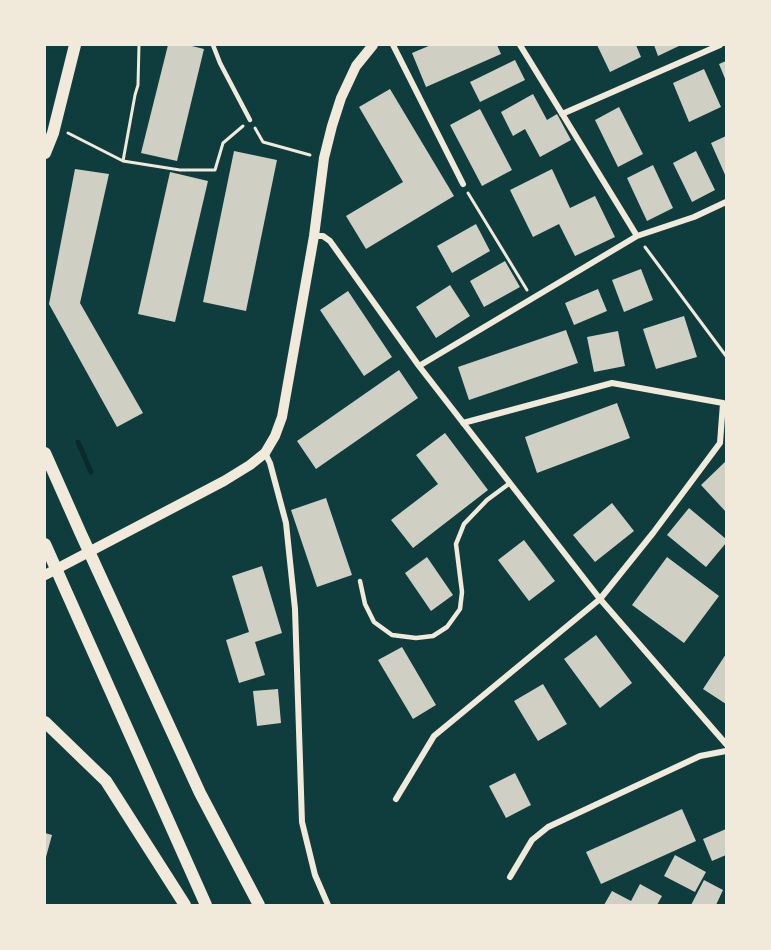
<!DOCTYPE html>
<html>
<head>
<meta charset="utf-8">
<style>
  body { margin:0 }
  #map { position:relative; width:771px; height:950px; overflow:hidden; background:#0f3d3e; font-family:Rubik,sans-serif }
  canvas { display:block }
  .frame { position:absolute; inset:0; border:46px solid #f1e9da; pointer-events:none }
</style>
</head>
<body>
<div id="map">
<canvas width="771" height="950"></canvas>
<div class="frame"></div>
</div>
<script>
const c = document.querySelector('canvas').getContext('2d');
c.lineJoin = 'round';
const toPath = rows => new Path2D(rows.map(r => 'M' + r).join(''));
function trace(path, color, width, dash) { c.strokeStyle = color; c.lineWidth = width; c.lineCap = dash ? 'butt' : 'round'; c.setLineDash(dash || []); c.stroke(path); }
function fill(path, color) { c.fillStyle = color; c.fill(path, 'evenodd'); }
const stream = toPath([
  [78,442,91,472]
]);
const building = toPath([
  [168,45,188,45,204,49,177,161,141,153],
  [431,45,497,45,501,54,426,87,412,53],
  [597,45,636,45,641,57,610,72],
  [654,45,681,45,658,56],
  [515,60,525,80,480,102,470,82],
  [726,61,726,81,719,64],
  [704,69,721,107,689,122,673,83],
  [390,89,454,196,366,249,346,216,403,182,359,107],
  [533,94,547,120,557,114,571,140,540,157,525,129,513,136,501,112],
  [619,107,643,154,618,167,595,120],
  [480,109,512,170,482,186,450,125],
  [726,136,726,177,711,143],
  [234,151,277,160,246,311,203,302],
  [696,151,715,190,692,202,673,163],
  [653,165,673,208,647,221,627,178],
  [75,169,109,174,80,303,143,413,117,427,49,304],
  [552,169,570,208,595,196,615,237,575,256,559,224,533,237,510,190],
  [170,172,208,181,175,322,138,314],
  [476,224,490,251,452,273,437,246],
  [505,261,520,287,484,307,470,281],
  [641,269,653,300,624,312,612,280],
  [450,285,470,316,436,338,416,307],
  [598,289,607,311,574,325,565,303],
  [348,291,392,357,364,376,320,310],
  [684,316,697,357,656,369,643,329],
  [566,330,578,363,469,400,458,367],
  [618,331,625,366,594,372,587,337],
  [399,370,418,398,316,469,297,441],
  [617,403,630,438,537,473,525,437],
  [445,433,488,490,413,548,391,520,438,484,416,455],
  [726,461,726,512,701,485],
  [326,498,352,575,317,587,291,510],
  [612,503,634,531,595,562,573,535],
  [689,508,726,539,726,543,706,567,667,535],
  [524,540,555,581,529,601,498,560],
  [427,557,453,595,431,611,405,573],
  [667,557,719,596,684,643,632,605],
  [262,566,282,633,255,642,265,675,239,683,226,640,249,632,232,576],
  [596,635,632,683,600,708,564,659],
  [402,647,436,705,413,719,378,660],
  [726,654,726,704,703,689],
  [543,684,567,724,538,741,514,701],
  [278,689,281,723,257,726,253,691],
  [515,773,531,805,506,818,489,786],
  [682,809,696,841,601,884,586,852],
  [726,829,726,855,712,861,703,839],
  [45,833,52,835,46,857,45,857],
  [675,855,706,872,695,892,664,876],
  [704,880,723,890,716,905,691,905],
  [640,884,662,896,657,905,604,905,612,891,631,901]
]);
const path = toPath([
  [255,128,263,142,310,155],
  [68,133,123,161,180,170,215,170,223,143,243,126],
  [123,161,135,95,138,85,139,45],
  [468,193,527,290],
  [645,247,726,356]
]);
const service = toPath([
  [213,45,220,63,250,120],
  [360,581,365,604,374,622,392,635,416,638,433,636,447,627,460,609,462,592,456,544,464,524,487,500,510,483]
]);
const minor = toPath([
  [393,45,463,184],
  [520,45,637,236],
  [562,114,720,45],
  [314,236,323,236,330,241,419,366,600,599,726,744],
  [419,366,637,236,694,217,726,202],
  [463,423,612,383,723,403],
  [265,453,270,463,286,523,295,609,302,822,315,875,328,905],
  [396,799,434,736,600,599,653,533,720,443,723,403],
  [510,877,532,840,548,827,700,756,726,751]
]);
const tertiary = toPath([
  [45,575,224,481,250,465,265,453,275,436,282,417,314,236,324,158,332,126,341,98,356,66,373,45]
]);
const secondary = toPath([
  [45,153,53,133,75,45],
  [45,453,81,534,200,793,259,905],
  [45,544,206,905],
  [45,722,106,781,185,905]
]);
trace(stream, '#0a2a2b', 5);
fill(building, '#cfcfc3');
trace(path, '#f1e9da', 3);
trace(service, '#f1e9da', 4.5);
trace(minor, '#f1e9da', 6);
trace(tertiary, '#f1e9da', 10);
trace(secondary, '#f1e9da', 12);
</script>
</body>
</html>
